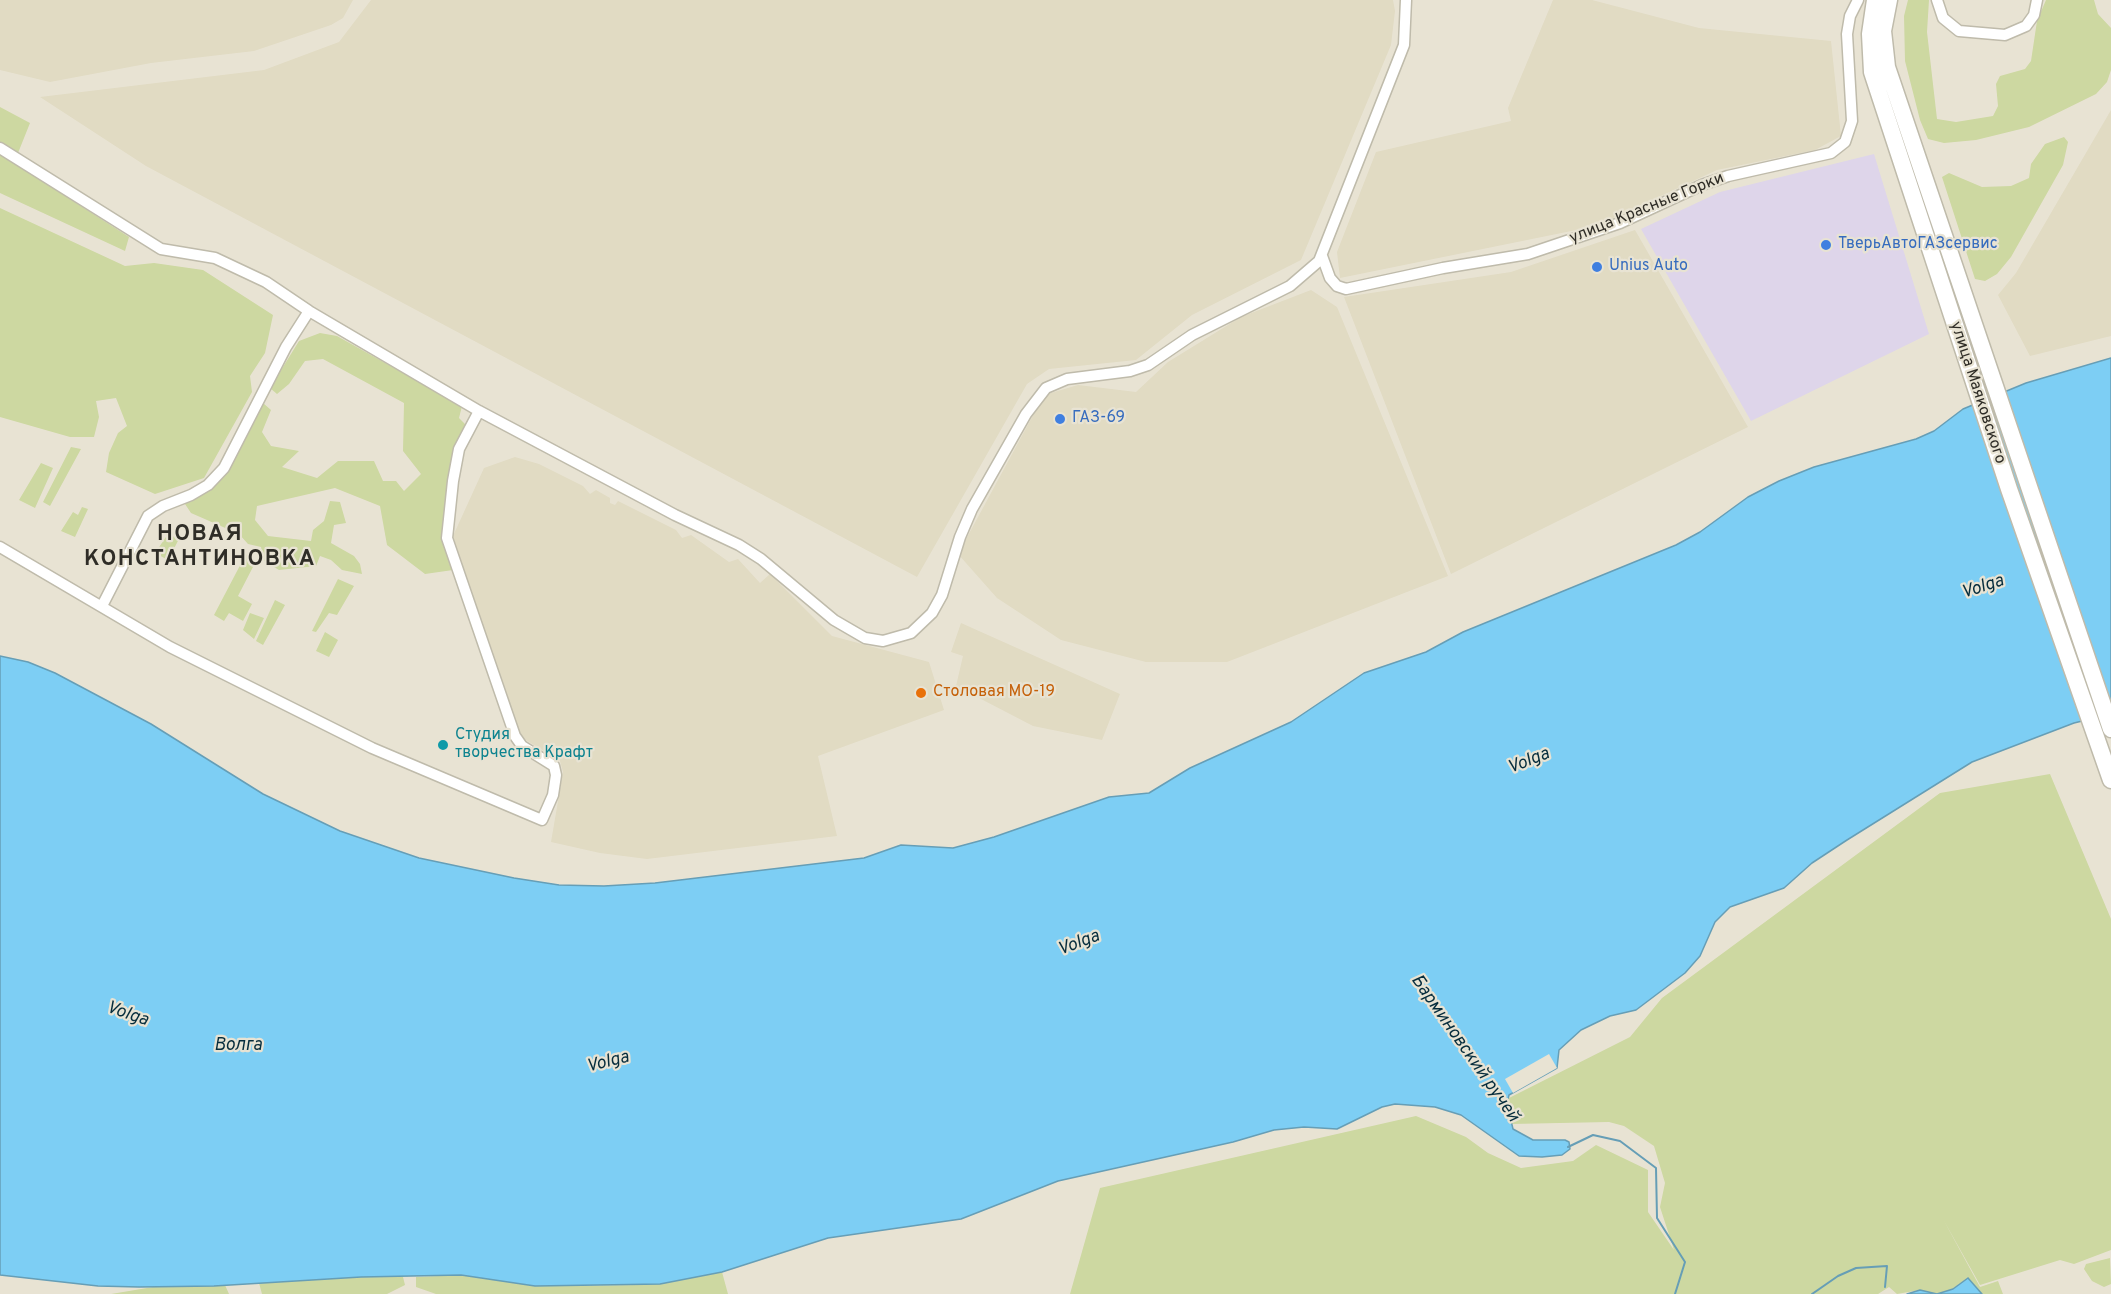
<!DOCTYPE html>
<html>
<head>
<meta charset="utf-8">
<style>
  body { margin:0 }
  canvas { display:block; background:#e8e3d3 }
</style>
</head>
<body>
<canvas width="2111" height="1294"></canvas>
<script>
const c = document.querySelector('canvas').getContext('2d');
c.lineJoin = 'round';
function fill(path, color) { c.fillStyle = color; c.fill(path, 'evenodd'); }
const toPath = rows => new Path2D(rows.map(r => 'M' + r).join(''));
function trace(path, color, width, dash) { c.strokeStyle = color; c.lineWidth = width; c.lineCap = dash ? 'butt' : 'round'; c.setLineDash(dash || []); c.stroke(path); }
function write(font, color, halo, rows, align = 'center') {
  c.font = font + ' Overpass,sans-serif'; c.lineWidth = 4.5; c.setLineDash([]); c.textBaseline = 'middle'; c.strokeStyle = halo; c.fillStyle = color; for (const [text, x, y, turn = 0] of rows) {
    c.save(); c.translate(x, y); c.rotate((+turn || 0) * Math.PI / 180); c.textAlign = isNaN(turn) ? turn : align; if (halo) c.strokeText(text, 0, 0); c.fillText(text, 0, 0); c.restore();
  }
}
const commercial = toPath([
  [1874,154,1929,334,1751,421,1641,229,1720,192]
]);
const built = toPath([
  [0,0,353,0,343,18,331,25,254,51,151,63,50,82,0,70],
  [371,0,1393,0,1395,11,1391,45,1301,260,1192,315,1136,360,1049,369,1027,384,917,577,146,166,40,97,264,70,339,42],
  [1553,0,1592,0,1699,28,1831,41,1841,136,1815,150,1717,170,1596,226,1340,278,1337,252,1376,152,1511,121,1508,108],
  [2111,110,2111,336,2030,356,1998,295,2016,273],
  [1635,230,1748,427,1451,574,1344,297,1511,272],
  [1311,290,1337,307,1448,576,1227,662,1146,662,1061,640,997,598,958,554,1044,395,1078,385,1136,392,1168,362,1241,317],
  [515,457,539,464,583,486,590,494,596,490,610,498,610,503,615,505,618,501,676,530,682,538,691,535,729,562,738,559,760,583,770,574,832,636,929,662,944,710,818,756,837,836,647,859,600,853,551,842,563,772,560,761,521,737,518,732,453,536,484,468],
  [961,623,1120,694,1102,740,1033,726,956,686,963,656,951,652]
]);
const green = toPath([
  [1908,0,1929,0,1927,32,1937,119,1956,122,1993,116,1998,106,1996,84,2000,76,2025,69,2031,61,2037,21,2046,0,2094,0,2098,14,2111,28,2111,70,2107,82,2096,94,2029,127,1976,140,1944,143,1928,139,1920,120,1905,61,1904,16],
  [0,107,30,123,14,163,129,237,125,251,0,193],
  [2064,137,2068,142,2063,165,2011,257,1997,274,1985,281,1975,279,1942,177,1949,173,1982,187,2011,186,2029,178,2031,164,2045,144],
  [0,208,125,266,154,263,203,270,273,315,265,353,250,376,252,392,204,478,155,494,106,472,109,453,118,433,127,426,116,398,96,401,99,417,94,437,70,437,0,417],
  [320,333,337,336,462,406,459,418,466,425,444,536,453,570,425,574,387,545,380,506,335,488,257,506,255,520,268,536,311,541,313,530,324,521,330,501,340,502,346,523,334,525,331,543,354,556,360,564,362,574,342,570,331,560,320,556,316,566,279,570,264,561,261,547,248,544,239,534,191,513,183,501,208,489,263,403,271,410,262,432,271,446,299,451,282,467,317,478,338,461,374,461,383,481,396,481,404,491,421,474,403,451,404,403,323,359,305,361,289,384,277,394,270,388,299,341],
  [71,447,81,449,50,506,43,502],
  [41,463,53,468,35,508,19,500],
  [82,507,88,509,75,537,61,531,73,512,78,515],
  [168,534,179,539,168,560,155,553],
  [246,554,254,565,238,596,252,604,243,621,229,613,224,621,214,615],
  [338,579,354,586,337,615,329,613,316,632,312,631],
  [275,600,285,605,263,645,256,641],
  [250,613,264,618,254,639,243,630],
  [325,632,338,640,329,657,316,651],
  [2050,774,2111,919,2111,1250,2074,1264,2060,1260,1980,1285,1943,1219,1980,1287,1998,1281,2003,1294,1982,1294,1968,1278,1953,1290,1937,1294,1920,1290,1897,1294,1889,1287,1878,1294,1070,1294,1100,1188,1416,1116,1466,1137,1488,1153,1521,1168,1573,1161,1596,1145,1648,1170,1648,1212,1674,1250,1660,1207,1665,1183,1654,1146,1624,1126,1609,1122,1511,1124,1507,1099,1630,1037,1662,998,1940,793],
  [2110,1258,2111,1284,2104,1287,2092,1281,2084,1269,2086,1264],
  [722,1272,728,1294,436,1294,416,1287,416,1277,461,1275,535,1286,637,1285],
  [361,1277,403,1277,405,1285,387,1294,262,1294,259,1283],
  [225,1285,229,1294,111,1294,153,1287]
]);
const water = toPath([
  [2111,358,2111,714,2074,723,1972,762,1847,840,1812,863,1784,888,1730,907,1715,922,1700,956,1685,973,1636,1010,1610,1016,1581,1030,1559,1050,1557,1068,1509,1095,1507,1104,1513,1129,1533,1140,1565,1140,1569,1142,1570,1149,1562,1155,1542,1157,1519,1156,1461,1115,1435,1107,1395,1104,1382,1107,1337,1129,1304,1127,1274,1130,1233,1142,1058,1181,961,1219,828,1238,722,1272,660,1284,535,1286,461,1275,361,1277,214,1286,139,1287,98,1286,0,1275,0,656,28,662,55,673,151,724,263,794,340,831,419,858,514,878,559,885,604,886,655,883,864,858,901,845,953,848,994,837,1109,797,1149,793,1190,768,1291,722,1364,673,1426,652,1463,632,1676,545,1700,532,1748,497,1779,481,1814,467,1916,439,1934,431,1963,409,2026,383,2111,358],
  [1968,1278,1982,1294,1907,1294,1920,1290,1937,1294,1953,1289,1968,1278]
]);
const pier = toPath([
  [1549,1054,1557,1068,1513,1093,1505,1079]
]);
const stream = toPath([
  [1568,1147,1593,1135,1620,1141,1656,1168,1657,1218,1685,1262,1675,1294],
  [1812,1294,1838,1276,1856,1268,1887,1266,1885,1287]
]);
const minor = toPath([
  [1937,0,1943,18,1959,31,2005,35,2026,26,2034,15,2037,0],
  [0,148,161,249,215,258,266,282,309,311,479,411,675,515,739,545,761,559,834,620,865,638,883,641,911,633,932,613,942,595,960,537,972,509,1026,414,1046,388,1067,379,1130,371,1148,365,1192,335,1290,286,1319,261,1404,45,1406,0],
  [1322,256,1330,278,1337,286,1346,289,1443,268,1528,254,1620,223,1702,185,1728,176,1831,153,1845,142,1852,121,1847,34,1850,16,1858,0],
  [0,547,170,647,372,748,542,820,553,795,556,775,554,766,522,746,515,736,447,538,453,481,459,449,479,411],
  [102,606,148,516,163,506,191,495,208,485,224,468,286,347,309,311]
]);
const primary = toPath([
  [1875,0,1870,34,1872,72,2009,489,2111,780],
  [1889,0,1883,31,1887,67,2111,729]
]);
const markers = [
  [1826,245,6,"#3f7fe0"],
  [1597,267,6,"#3f7fe0"],
  [1060,419,6,"#3f7fe0"],
  [921,693,6,"#e8710a"],
  [443,745,6,"#0f9aa8"]
];
const streetNames = [
  ["улица Красные Горки",1647,209,-22],
  ["улица Маяковского",1977,393,72]
];
const shopNames = [
  ["ТверьАвтоГАЗсервис",1838,245],
  ["Unius Auto",1609,267],
  ["ГАЗ-69",1072,419]
];
const foodNames = [
  ["Столовая МО-19",933,693]
];
const cultureNames = [
  ["Студия",455,736],
  ["творчества Крафт",455,754]
];
const waterNames = [
  ["Volga",1983,588,-18],
  ["Volga",1529,762,-22],
  ["Volga",1079,944,-21],
  ["Volga",127,1015,19],
  ["Волга",238,1046],
  ["Барминовский ручей",1464,1049,55],
  ["Volga",608,1063,-14]
];
const districtNames = [
  ["НОВАЯ",200,536],
  ["КОНСТАНТИНОВКА",200,561]
];
fill(commercial, '#ded5ea');
fill(built, '#e1dbc3');
fill(green, '#cdd8a1');
fill(water, '#7dcef4');
trace(water, '#669eb6', 1.5);
fill(pier, '#e8e3d3');
trace(stream, '#669eb6', 2);
trace(minor, '#bfbbab', 13);
trace(primary, '#bfbbab', 19);
trace(minor, '#fff', 10);
trace(primary, '#fff', 16);
for (const [x, y, r, color] of markers) { const dot = new Path2D(); dot.arc(x, y, r, 0, 2 * Math.PI); c.fillStyle = color; c.fill(dot); trace(dot, '#e8e3d3', 2); }
write('16px', '#2f2d27', '#e8e3d3', streetNames);
write('16px', '#366cbe', '#e8e3d3', shopNames, 'left');
write('16px', '#c56008', '#e8e3d3', foodNames, 'left');
write('16px', '#0d838f', '#e8e3d3', cultureNames, 'left');
write('italic 18px', '#062d3d', '#e8e3d3', waterNames);
c.letterSpacing = '1.5px';
write('bold 22px', '#2f2d27', '#e8e3d3', districtNames);
c.letterSpacing = '0px';
</script>
</body>
</html>
